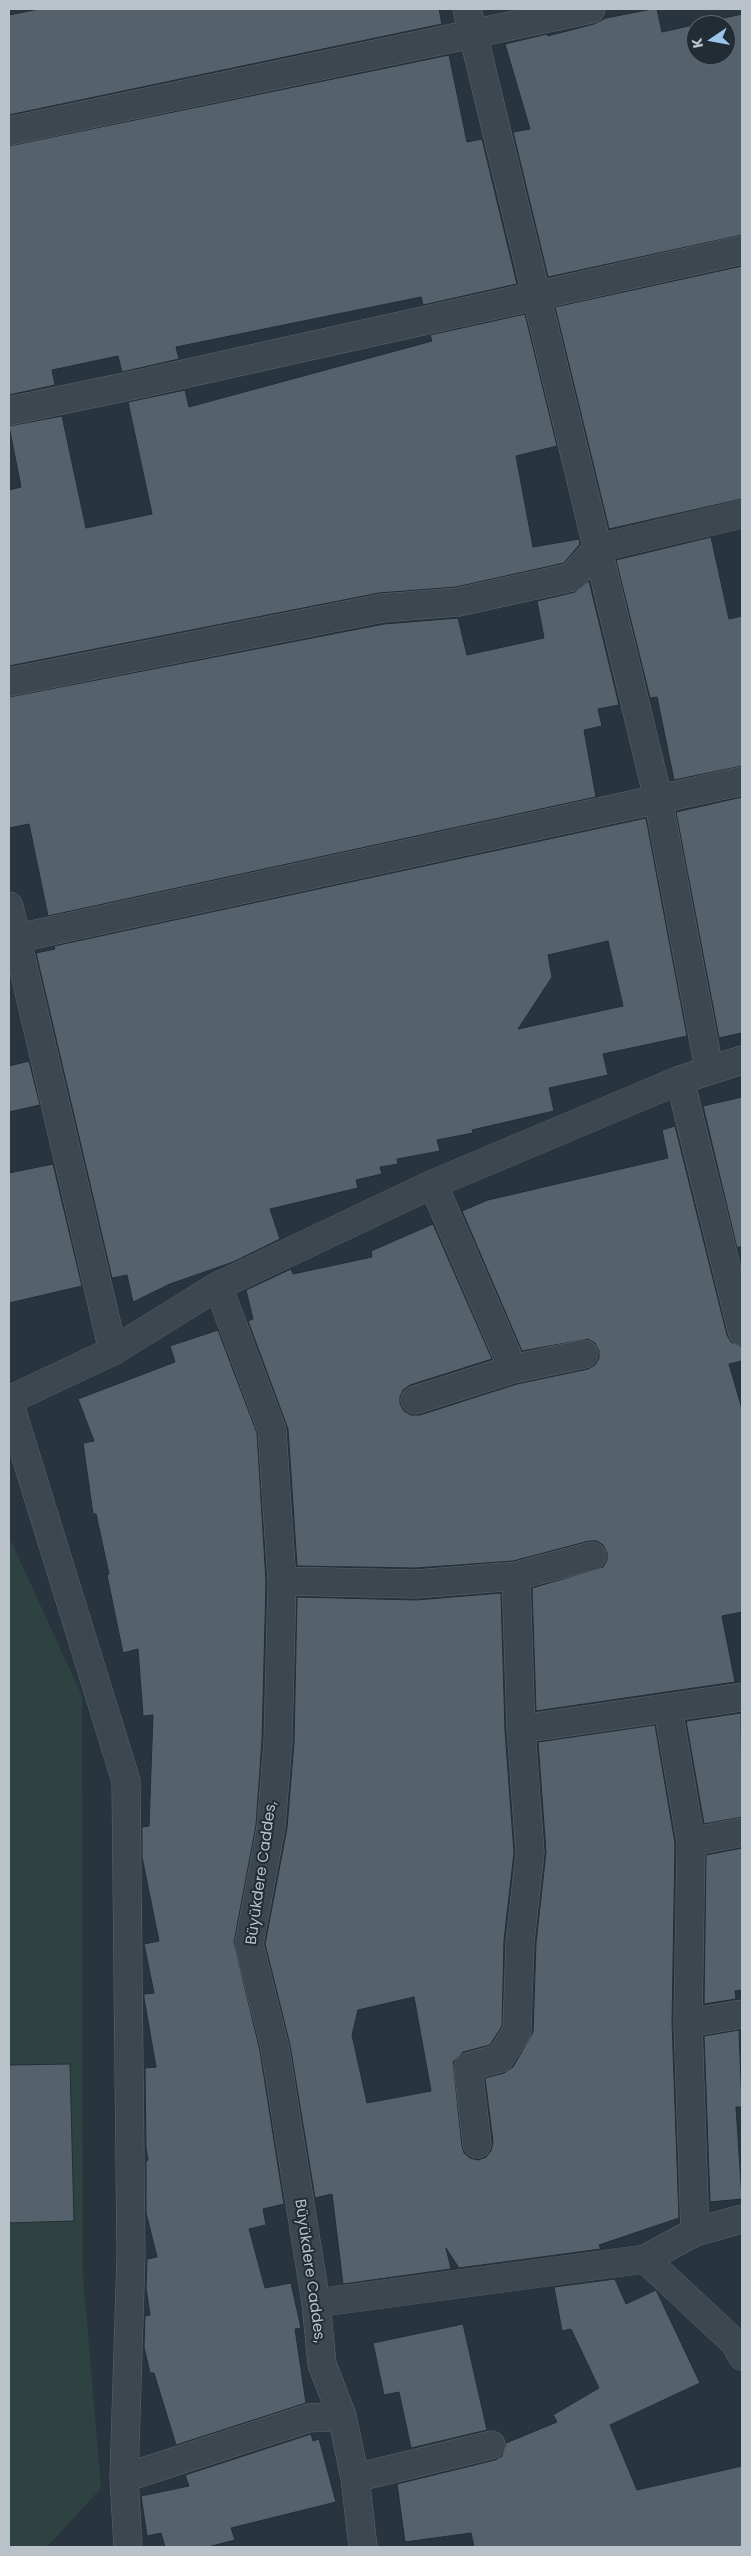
<!DOCTYPE html>
<html>
<head>
<meta charset="utf-8">
<style>
  body { margin:0 }
  #map { position:relative; width:751px; height:2556px; overflow:hidden; background:#29353e; font-family:Poppins,sans-serif }
  canvas { display:block }
  .frame { position:absolute; inset:0; border:10px solid #b9c2c9; pointer-events:none }
  .north { position:absolute; left:686px; top:15px; width:50px; height:50px; box-sizing:border-box; background:#222c34; border:1px solid #5e6870; border-radius:50%; rotate:258deg; font-size:14px; font-weight:700; line-height:20px; text-align:center; color:#b9c2c9 }
  .north::after { content:''; display:block; margin:auto; width:18px; height:22px; background:#9bc6ec; clip-path:polygon(50% 0,100% 100%,50% 72%,0 100%) }
</style>
</head>
<body>
<div id="map">
<canvas width="751" height="2556"></canvas>
<div class="frame"></div>
<div class="north">K</div>
</div>
<script>
const c = document.querySelector('canvas').getContext('2d');
c.lineJoin = 'round';
function fill(path, color) { c.fillStyle = color; c.fill(path, 'evenodd'); }
const toPath = rows => new Path2D(rows.map(r => 'M' + r).join(''));
function trace(path, color, width, dash) { c.strokeStyle = color; c.lineWidth = width; c.lineCap = dash ? 'butt' : 'round'; c.setLineDash(dash || []); c.stroke(path); }
function write(font, color, halo, rows, align = 'center') {
  c.font = font + ' Poppins,sans-serif'; c.lineWidth = 4; c.setLineDash([]); c.textBaseline = 'middle'; c.strokeStyle = halo; c.fillStyle = color; for (const [text, x, y, turn = 0] of rows) {
    c.save(); c.translate(x, y); c.rotate((+turn || 0) * Math.PI / 180); c.textAlign = isNaN(turn) ? turn : align; if (halo) c.strokeText(text, 0, 0); c.fillText(text, 0, 0); c.restore();
  }
}
const green = toPath([
  [9,1537,82,1696,83,2276,101,2488,47,2547,9,2547]
]);
const building = toPath([
  [39,9,439,9,442,24,9,115,9,15,39,9],
  [652,9,657,9,662,32,742,14,742,235,548,277,513,132,530,129,505,44,547,34,548,36,594,24,606,18,652,9],
  [696,25,726,25,726,55,696,55,696,25],
  [449,55,467,142,482,139,517,284,423,305,421,297,176,347,179,359,122,372,118,356,52,370,55,385,9,395,9,146,449,55],
  [742,266,742,499,609,529,555,307,742,266],
  [525,314,557,446,516,456,533,547,579,539,580,544,564,563,456,587,379,593,9,666,9,490,21,487,9,426,62,416,86,528,152,514,128,402,185,390,189,407,432,341,430,335,525,314],
  [711,537,729,619,742,616,742,766,674,780,657,697,650,698,616,560,711,537],
  [589,581,619,705,598,709,602,726,584,730,596,797,48,916,29,824,9,828,9,697,384,624,458,618,467,655,544,638,537,601,575,592,589,581],
  [742,797,742,1033,719,1038,676,812,742,797],
  [646,818,687,1036,603,1054,608,1075,549,1088,554,1111,472,1130,473,1133,437,1140,440,1151,397,1159,398,1164,380,1167,382,1174,356,1180,358,1188,270,1209,280,1239,233,1262,170,1284,133,1302,127,1275,112,1278,36,953,55,949,54,946,646,818],
  [608,941,623,1006,518,1029,552,977,548,955,608,941],
  [29,1061,40,1105,9,1112,9,1066,29,1061],
  [742,1097,742,1246,737,1248,703,1106,742,1097],
  [675,1126,727,1335,731,1342,741,1346,742,1350,742,1361,729,1364,742,1409,742,1612,722,1616,735,1682,536,1711,532,1588,603,1567,607,1560,607,1553,603,1545,597,1541,589,1541,513,1561,416,1568,297,1566,288,1429,248,1321,253,1319,246,1290,291,1269,293,1274,372,1257,371,1251,433,1224,492,1359,410,1385,403,1390,400,1397,400,1404,404,1411,411,1415,420,1415,517,1384,588,1369,595,1365,599,1358,599,1351,595,1343,588,1339,522,1351,462,1211,488,1200,668,1158,662,1130,675,1126],
  [53,1164,82,1286,9,1303,9,1173,53,1164],
  [218,1330,257,1433,266,1581,262,1741,256,1825,234,1942,260,2051,284,2204,263,2209,266,2225,249,2229,265,2288,291,2283,301,2328,295,2329,306,2403,176,2445,154,2373,150,2373,144,2347,145,2316,150,2315,146,2288,147,2259,157,2257,146,2213,146,2161,148,2160,146,2148,145,2068,156,2067,144,1998,144,1994,154,1993,144,1944,159,1941,142,1857,142,1827,149,1826,153,1715,143,1716,138,1649,123,1653,107,1575,109,1574,96,1514,93,1514,83,1443,94,1441,78,1399,175,1362,170,1346,218,1330],
  [501,1593,505,1730,514,1853,504,1940,502,2026,490,2045,463,2052,453,2062,462,2146,464,2153,470,2158,478,2160,486,2157,491,2151,493,2142,485,2078,504,2073,513,2067,533,2032,536,1943,546,1852,538,1742,655,1725,675,1843,672,2023,679,2218,599,2245,601,2249,459,2268,446,2248,451,2269,343,2284,332,2194,315,2198,290,2045,265,1944,287,1828,294,1742,297,1597,416,1600,501,1593],
  [414,1997,431,2091,367,2103,352,2035,358,2010,414,1997],
  [741,1713,742,1817,704,1824,686,1721,741,1713],
  [742,1848,742,1990,735,1991,736,1999,704,2004,706,1855,742,1848],
  [739,2030,742,2107,736,2107,742,2199,710,2202,704,2036,739,2030],
  [70,2064,74,2221,9,2223,9,2065,70,2064],
  [615,2279,626,2304,656,2290,657,2292,700,2383,610,2425,637,2490,742,2466,742,2547,474,2547,471,2533,405,2542,397,2484,495,2460,502,2456,506,2443,557,2422,553,2415,599,2388,571,2329,562,2331,554,2287,615,2279],
  [463,2324,487,2430,411,2448,399,2392,384,2395,373,2343,463,2324],
  [311,2434,313,2441,319,2439,336,2502,231,2528,235,2540,208,2547,165,2547,161,2533,147,2536,141,2496,189,2486,185,2475,311,2434]
]);
const minor = toPath([
  [467,9,658,798,709,1069],
  [9,131,591,9],
  [9,411,139,384,742,250],
  [9,682,382,608,458,602,572,577,598,548,742,514],
  [9,906,113,1351],
  [9,940,742,781],
  [680,1080,742,1331],
  [433,1184,513,1369],
  [218,1286,272,1430,282,1581,278,1742,271,1827,249,1944,275,2048,316,2303,322,2364,342,2416,355,2478,363,2547],
  [9,1400,113,1351,218,1286,433,1184,680,1080,742,1060],
  [415,1400,513,1369,584,1354],
  [9,1402,126,1781,131,2255,124,2478,128,2547],
  [282,1581,416,1584,516,1576,592,1556],
  [668,1709,691,1842,688,2023,695,2232],
  [521,1729,742,1697],
  [691,1842,742,1832],
  [688,2023,742,2014],
  [477,2144,468,2067,500,2058,517,2031,520,1942,530,1853,521,1729,516,1576],
  [645,2259,735,2343,742,2356],
  [316,2303,645,2259,695,2232,742,2219],
  [124,2478,309,2418,342,2416],
  [355,2478,491,2445]
]);
const streetNames = [
  ["Büyükdere Caddes,",262,1873,-82],
  ["Büyükdere Caddes,",309,2271,82]
];
fill(green, '#2e4341');
fill(building, '#55626b');
trace(building, '#242e36', 1);
trace(minor, '#5b656c', 29);
trace(minor, '#3d474f', 28);
write('15px', '#b9c2c9', '#222c34', streetNames);
</script>
</body>
</html>
